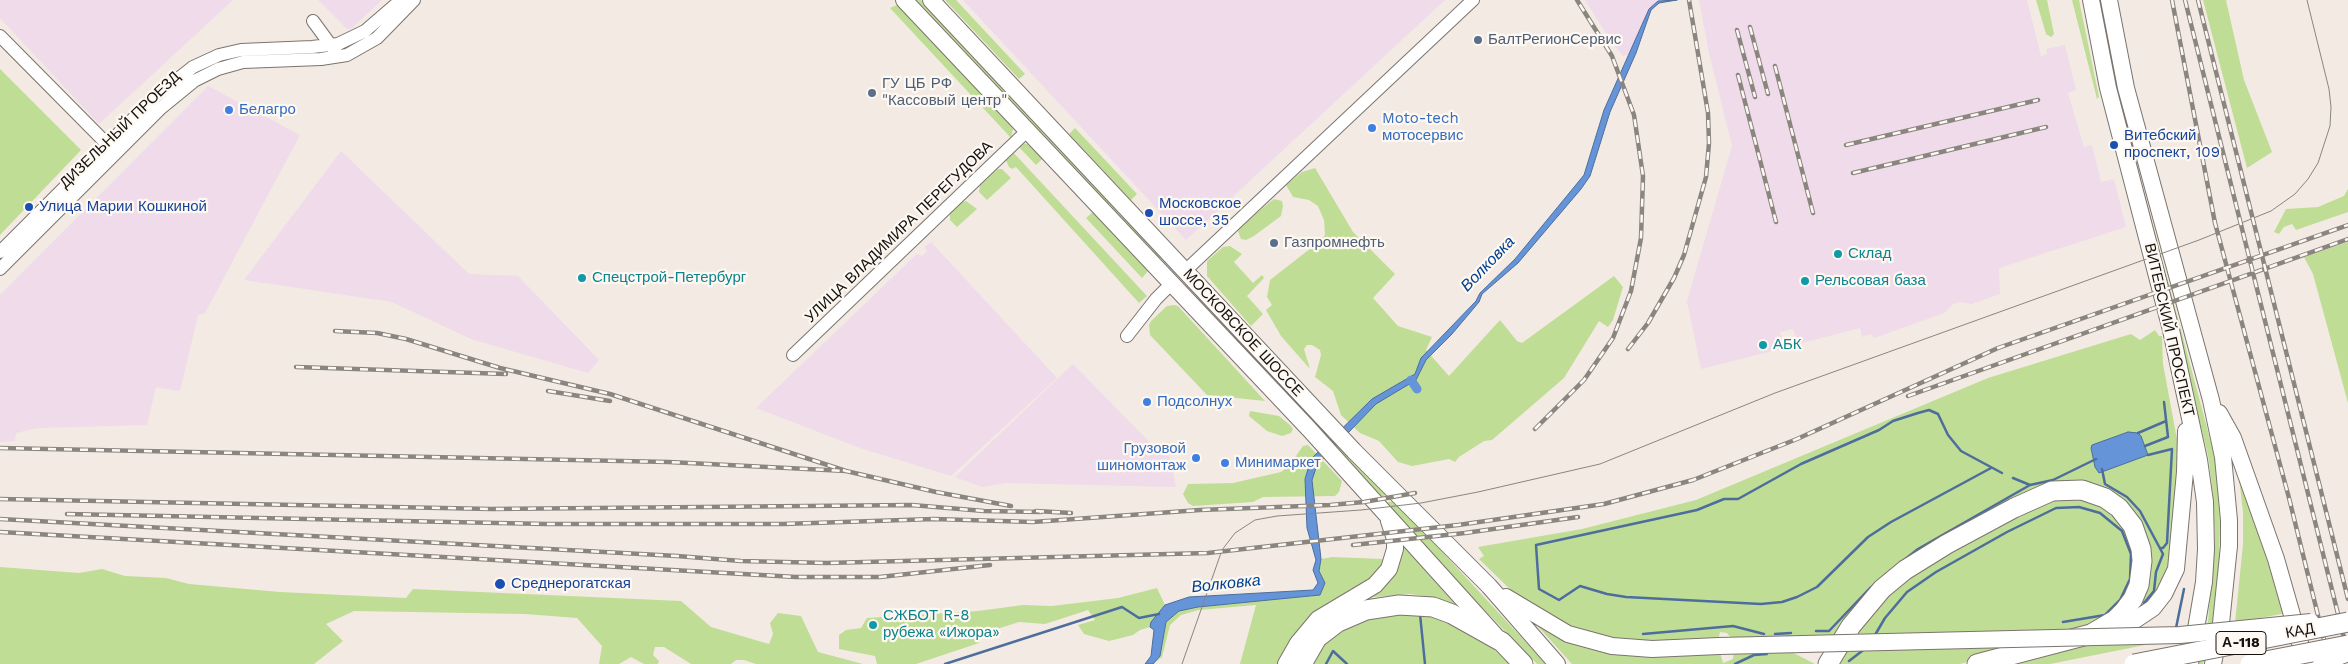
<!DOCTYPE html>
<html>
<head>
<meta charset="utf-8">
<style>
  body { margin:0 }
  canvas { display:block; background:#f2eae3 }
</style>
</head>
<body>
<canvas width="2348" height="664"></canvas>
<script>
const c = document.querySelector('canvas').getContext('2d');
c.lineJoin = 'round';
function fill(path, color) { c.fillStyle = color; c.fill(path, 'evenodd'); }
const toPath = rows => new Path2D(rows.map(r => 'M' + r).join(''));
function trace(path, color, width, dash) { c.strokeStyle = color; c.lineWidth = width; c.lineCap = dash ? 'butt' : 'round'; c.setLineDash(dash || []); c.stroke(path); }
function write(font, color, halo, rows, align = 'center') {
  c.font = font + ' "Work Sans",sans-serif'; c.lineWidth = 4.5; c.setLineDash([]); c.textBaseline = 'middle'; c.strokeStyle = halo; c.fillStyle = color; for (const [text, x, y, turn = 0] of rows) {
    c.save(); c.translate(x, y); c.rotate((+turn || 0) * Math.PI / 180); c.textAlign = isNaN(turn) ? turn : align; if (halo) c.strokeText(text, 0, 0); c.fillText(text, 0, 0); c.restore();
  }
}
const industrial = toPath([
  [0,0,233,0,99,124,0,18],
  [318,0,382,0,351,29,347,29],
  [963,0,1445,0,1186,240],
  [1585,0,1664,0,1654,8,1640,28,1630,54,1623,56,1612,43],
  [1699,0,2027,0,2041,56,2047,54,2046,49,2065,45,2076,90,2068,93,2084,147,2092,145,2101,182,2114,179,2126,227,1999,268,2000,294,1972,304,1960,302,1953,304,1944,313,1874,338,1871,334,1862,337,1860,328,1798,344,1793,329,1780,332,1784,348,1701,369,1687,301,1732,146,1709,53],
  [208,86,300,135,205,313,198,315,180,391,156,387,147,425,37,428,16,433,15,441,0,442,0,295],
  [341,151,469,274,518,276,599,360,588,373,471,339,392,302,244,280],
  [931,242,1057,378,951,476,860,448,756,408,917,254,922,256,927,252,925,247],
  [1073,364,1158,451,1169,456,1176,487,1007,483,982,487,955,477]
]);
const green = toPath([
  [915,0,921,0,1162,257,1158,260],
  [945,0,956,0,1025,74,1019,79],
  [2036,0,2047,0,2054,34,2051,37,2046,34],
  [2072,0,2079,0,2099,97,2097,99],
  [2203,0,2226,0,2244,80,2272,152,2247,168],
  [899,4,1012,125,1013,129,1011,138,890,8],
  [0,69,81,150,0,235],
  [1075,128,1137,194,1131,200,1069,134],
  [1022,143,1031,145,1043,158,1036,165,1017,145],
  [1011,150,1147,296,1139,303,1016,167,1012,169,1009,167,1004,156],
  [1315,168,1353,232,1395,274,1373,298,1398,326,1432,337,1426,350,1449,376,1500,320,1517,341,1522,343,1614,276,1623,287,1613,320,1608,327,1599,321,1564,378,1492,440,1484,441,1459,457,1455,462,1449,459,1412,466,1398,462,1379,441,1360,433,1341,415,1333,391,1315,377,1321,355,1320,350,1312,345,1307,345,1304,349,1310,369,1281,336,1266,310,1272,305,1267,297,1270,280,1320,241,1325,235,1324,220,1318,206,1309,200,1293,197,1286,185,1302,172],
  [998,169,1002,169,1011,178,987,200,979,192,980,185],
  [2348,189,2348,212,2296,230,2292,224,2284,227,2279,234,2274,232,2286,209,2318,207,2344,196],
  [2144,191,2215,458,2220,521,2219,561,2213,617,2203,664,2199,664,2208,621,2215,538,2212,485,2208,455,2142,192],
  [1274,199,1282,201,1283,206,1281,216,1254,236,1246,240,1241,239,1238,231,1240,226],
  [966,201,977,209,957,227,950,220,950,212,961,202],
  [1093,212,1148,271,1142,278,1086,218],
  [2348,242,2348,403,2313,274,2304,257],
  [1230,246,1242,254,1234,262,1253,283,1262,275,1264,278,1247,296,1263,314,1251,326,1207,276,1207,261,1223,247],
  [1196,294,1388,495,1380,497,1193,297],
  [1174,305,1178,306,1265,401,1207,395,1150,335,1149,325,1151,321,1167,306],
  [2155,330,2159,336,2162,336,2163,364,2178,445,2178,482,2169,568,2155,596,2145,607,2141,602,2146,541,2086,485,1983,516,1836,635,1732,639,1727,633,1720,632,1718,640,1642,642,1587,635,1521,600,1479,559,1484,556,1478,547,1582,529,1696,500,1988,378,2131,334,2140,340],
  [1250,411,1279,416,1290,425,1293,429,1291,433,1282,436,1267,431,1249,416],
  [1308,445,1342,481,1339,492,1335,496,1263,497,1253,502,1193,506,1188,503,1183,494,1188,484,1233,483,1281,472,1289,466,1303,446],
  [2239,478,2286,613,2235,623,2243,544,2243,512],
  [2072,492,2114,509,2137,554,2127,601,2083,633,1850,635,1889,588,2044,497],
  [1393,501,1411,518,1546,664,1537,664,1430,554,1385,503],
  [1404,547,1454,603,1454,605,1437,598,1410,594,1363,598,1394,574],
  [1388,555,1376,576,1320,611,1281,664,1240,664,1256,605,1199,610,1181,615,1170,625,1162,657,1153,664,1160,656,1166,622,1179,611,1198,607,1319,595,1325,583,1319,571,1321,559,1332,557,1383,559],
  [0,567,79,573,102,569,125,576,166,578,189,584,280,592,406,598,413,589,681,601,711,627,769,644,773,634,770,623,778,613,801,616,818,652,863,664,756,664,744,660,736,660,731,664,691,664,664,647,655,647,653,655,659,661,658,664,644,664,631,657,619,664,599,664,602,646,577,618,525,614,354,611,326,624,343,641,314,664,0,664],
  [1157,588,1165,605,1150,627,1140,630,1133,635,1109,641,1084,634,1078,625,1095,620,1088,610,1045,624,1019,622,981,634,979,643,916,664,877,664,875,656,839,649,839,635,846,630,861,628,867,618,978,611,1023,605,1052,606,1118,598],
  [1424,610,1480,636,1509,664,1306,664,1308,659,1345,622],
  [1534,622,1561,637,1720,652,1723,663,1733,659,1734,650,1786,649,1815,664,1572,664],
  [2160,642,2050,664,1995,664,2067,643],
  [1843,648,2023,648,1960,664,1834,664]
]);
const water = toPath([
  [1677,0,1659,3,1651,10,1636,53,1610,112,1590,176,1581,189,1518,263,1482,294,1479,302,1452,334,1426,360,1416,380,1376,404,1317,465,1312,480,1321,559,1319,571,1325,583,1320,595,1198,607,1179,611,1166,622,1160,656,1153,664,1145,664,1151,656,1154,630,1150,627,1151,622,1165,605,1189,597,1313,590,1318,583,1313,570,1316,560,1307,528,1305,479,1311,459,1372,399,1415,374,1421,358,1476,301,1480,293,1515,259,1584,175,1604,110,1649,9,1658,1,1677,0],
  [2128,432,2138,433,2141,436,2148,455,2099,473,2095,467,2091,448,2092,445,2128,432]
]);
const stream = toPath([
  [2138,433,2166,421],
  [2145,446,2168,437,2164,402],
  [2148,455,2172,449,2167,543,2163,548,2161,548],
  [1991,468,1891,522,1868,537,1817,587,1797,597,1782,602,1761,604,1626,597,1607,594,1580,586,1559,600,1539,589,1536,545,1697,510,1724,499,1738,499,1801,464,1879,430,1893,421,1918,413,1929,410,1938,414,1948,435,1961,451,2002,473],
  [2102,469,2105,484,2127,497,2140,511,2163,554,2156,572,2154,591,2144,603],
  [2013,478,2030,485,2053,480,2096,459],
  [1885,575,1918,549,2030,485],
  [1420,614,1425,664],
  [2176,628,2184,589],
  [1816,631,1829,631,1871,587],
  [1643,634,1733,626,1764,634],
  [1775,634,1791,633],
  [1875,635,1885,618,1907,592,1936,572,2007,532,2056,508,2079,507,2100,513,2122,531,2131,554,2130,579,2120,600,2105,615,2063,622],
  [1849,661,1866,648],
  [945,664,1122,607,1139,618,1159,614],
  [1326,664,1333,651,1347,664],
  [1735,664,1754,655,1767,654]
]);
const canal = toPath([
  [1411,380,1417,389]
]);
const minor = toPath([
  [313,21,335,51],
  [0,36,108,145,111,151],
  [0,252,155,97,193,67,219,55,241,50,312,47,338,44,365,31,401,0],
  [0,269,161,108,194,81,218,69,243,62,321,59,347,55,377,38,414,0],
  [1185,271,1473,0],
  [1127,336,1156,299,1171,284],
  [793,355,1027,131]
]);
const major = toPath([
  [904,0,1309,429,1495,635],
  [931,0,1354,451,1489,586,1557,664],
  [2091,0,2108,88,2171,330,2199,460,2205,502,2206,549,2204,582,2190,664],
  [2109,0,2126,88,2211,400,2223,457,2229,520,2229,546,2221,623,2213,664],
  [2219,413,2233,438,2276,559,2306,664],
  [1506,597,1568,634,1612,646,1652,649,1719,646],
  [2102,631,2135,620,2153,608,2164,594,2176,569,2185,472,2186,431],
  [1286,664,1298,643,1318,619,1375,585,1389,569,1395,549,1395,539,1389,521]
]);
const highway = toPath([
  [1302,664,1317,638,1338,622,1366,610,1399,605,1433,607,1452,614,1502,642,1523,664],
  [1828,664,1851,626,1882,589,1905,570,1947,544,2014,508,2052,491,2082,490,2105,498,2119,508,2133,526,2141,549,2142,561,2139,585,2133,599,2124,611,2115,620,2091,634,1977,664]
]);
const tram = toPath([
  [1182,664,1222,550,1235,533,1255,520,1277,516,1361,510,1421,503,1478,492,1600,464,1775,393,2199,240,2271,211,2295,194,2308,179,2318,163,2330,126,2331,107,2329,89,2307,0]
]);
const rail = toPath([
  [2172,0,2215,223,2289,498,2330,664],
  [2185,0,2348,654],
  [2198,0,2348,599],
  [1750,27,1768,94],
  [1737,30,1755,97],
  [1775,66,1813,213],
  [1738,75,1776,222],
  [1846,145,2038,100],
  [1853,173,2046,127],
  [335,331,377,333,406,339,500,368,610,394,846,471,936,492,1011,506],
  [1628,349,1648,323,1674,278,1684,255,1706,177,1709,143,1708,113,1689,0],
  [296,367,506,374],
  [548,391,610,401],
  [1908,396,2348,239],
  [1535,429,1584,380,1613,338,1631,291,1641,238,1643,176,1634,115,1612,56,1577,0],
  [0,448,669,462,846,471],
  [0,499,491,509,912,505,984,511,1041,512],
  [1036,511,1071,513],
  [67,514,546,524,783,524,934,519,1033,522,1200,510,1330,505,1364,502,1415,493],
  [0,519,677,556,741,561,827,563,1208,553,1458,525,1604,504,1693,480,1797,439,1998,348,2348,225],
  [0,532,796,577,880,577,990,565],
  [1353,545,1465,533,1578,517]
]);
const majorBridge = toPath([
  [1719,646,2180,635,2311,622],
  [2321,664,2348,653]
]);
const highwayBridge = toPath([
  [2134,664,2348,622],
  [2250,664,2348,645]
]);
const markers = [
  [1478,40,5,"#5c6f8a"],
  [872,93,5,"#5c6f8a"],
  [229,110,5,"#3f7fe0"],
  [1372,128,5,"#3f7fe0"],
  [2114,145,5,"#1a4fb4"],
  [29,207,5,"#1a4fb4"],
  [1149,213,5,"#1a4fb4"],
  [1274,243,5,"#5c6f8a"],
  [1838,254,5,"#0f9aa8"],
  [582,278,5,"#0f9aa8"],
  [1805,281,5,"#0f9aa8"],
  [1763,345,5,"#0f9aa8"],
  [1147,402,5,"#3f7fe0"],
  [1196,458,5,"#3f7fe0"],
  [1225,463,5,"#3f7fe0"],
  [500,584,6,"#1a4fb4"],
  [873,625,5,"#0f9aa8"]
];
const shields = [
  [2241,643,50]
];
const shieldNames = [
  ["А-118",2241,643]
];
const serviceNames = [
  ["БалтРегионСервис",1488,40],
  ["ГУ ЦБ РФ",882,84],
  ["\"Кассовый центр\"",882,101],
  ["Газпромнефть",1284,243]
];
const shopNames = [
  ["Белагро",239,110],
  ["Moto-tech",1382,119],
  ["мотосервис",1382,136],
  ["Подсолнух",1157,402],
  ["Грузовой",1186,449,"right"],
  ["шиномонтаж",1186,466,"right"],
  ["Минимаркет",1235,463]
];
const streetNames = [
  ["ДИЗЕЛЬНЫЙ ПРОЕЗД",120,130,-44],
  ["УЛИЦА ВЛАДИМИРА ПЕРЕГУДОВА",899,232,-44],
  ["ВИТЕБСКИЙ ПРОСПЕКТ",2169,330,77],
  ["МОСКОВСКОЕ ШОССЕ",1243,333,47],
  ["КАД",2300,631,-11]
];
const transitNames = [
  ["Витебский",2124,136],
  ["проспект, 109",2124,153],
  ["Московское",1159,204],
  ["шоссе, 35",1159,221],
  ["Улица Марии Кошкиной",39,207],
  ["Среднерогатская",511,584]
];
const cultureNames = [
  ["Склад",1848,254],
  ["Спецстрой-Петербург",592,278],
  ["Рельсовая база",1815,281],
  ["АБК",1773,345],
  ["СЖБОТ R-8",883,616],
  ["рубежа «Ижора»",883,633]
];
const waterNames = [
  ["Волковка",1488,264,-46],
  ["Волковка",1226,584,-6]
];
fill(industrial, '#efdbea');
fill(green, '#c0dd96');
fill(water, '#6694d9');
trace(water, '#4d6d9c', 1);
trace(stream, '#4d6d9c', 2.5);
trace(canal, '#6694d9', 9);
trace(minor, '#7b746e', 14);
trace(major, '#7b746e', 18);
trace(highway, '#7b746e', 21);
trace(minor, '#fff', 12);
trace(major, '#fff', 16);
trace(highway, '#fff', 19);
trace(tram, '#8b8580', 1);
trace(rail, '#8b8580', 4.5);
trace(rail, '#fef8f2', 2.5, [8]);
trace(majorBridge, '#7b746e', 18, []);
trace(highwayBridge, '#7b746e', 21, []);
trace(majorBridge, '#fff', 16);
trace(highwayBridge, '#fff', 19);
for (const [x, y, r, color] of markers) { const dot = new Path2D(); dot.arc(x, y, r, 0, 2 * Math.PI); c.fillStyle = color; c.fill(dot); trace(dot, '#fef8f2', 2); }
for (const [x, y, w] of shields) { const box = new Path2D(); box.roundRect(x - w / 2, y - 11.5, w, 23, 4); c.fillStyle = '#fef8f2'; c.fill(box); trace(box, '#14110f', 1); }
write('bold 14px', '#14110f', null, shieldNames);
write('15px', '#4e5e75', '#fef8f2', serviceNames, 'left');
write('15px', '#366cbe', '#fef8f2', shopNames, 'left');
write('15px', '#14110f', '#fef8f2', streetNames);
write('15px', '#164399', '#fef8f2', transitNames, 'left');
write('15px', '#0d838f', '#fef8f2', cultureNames, 'left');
write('italic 16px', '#004090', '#fef8f2', waterNames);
</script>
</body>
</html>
